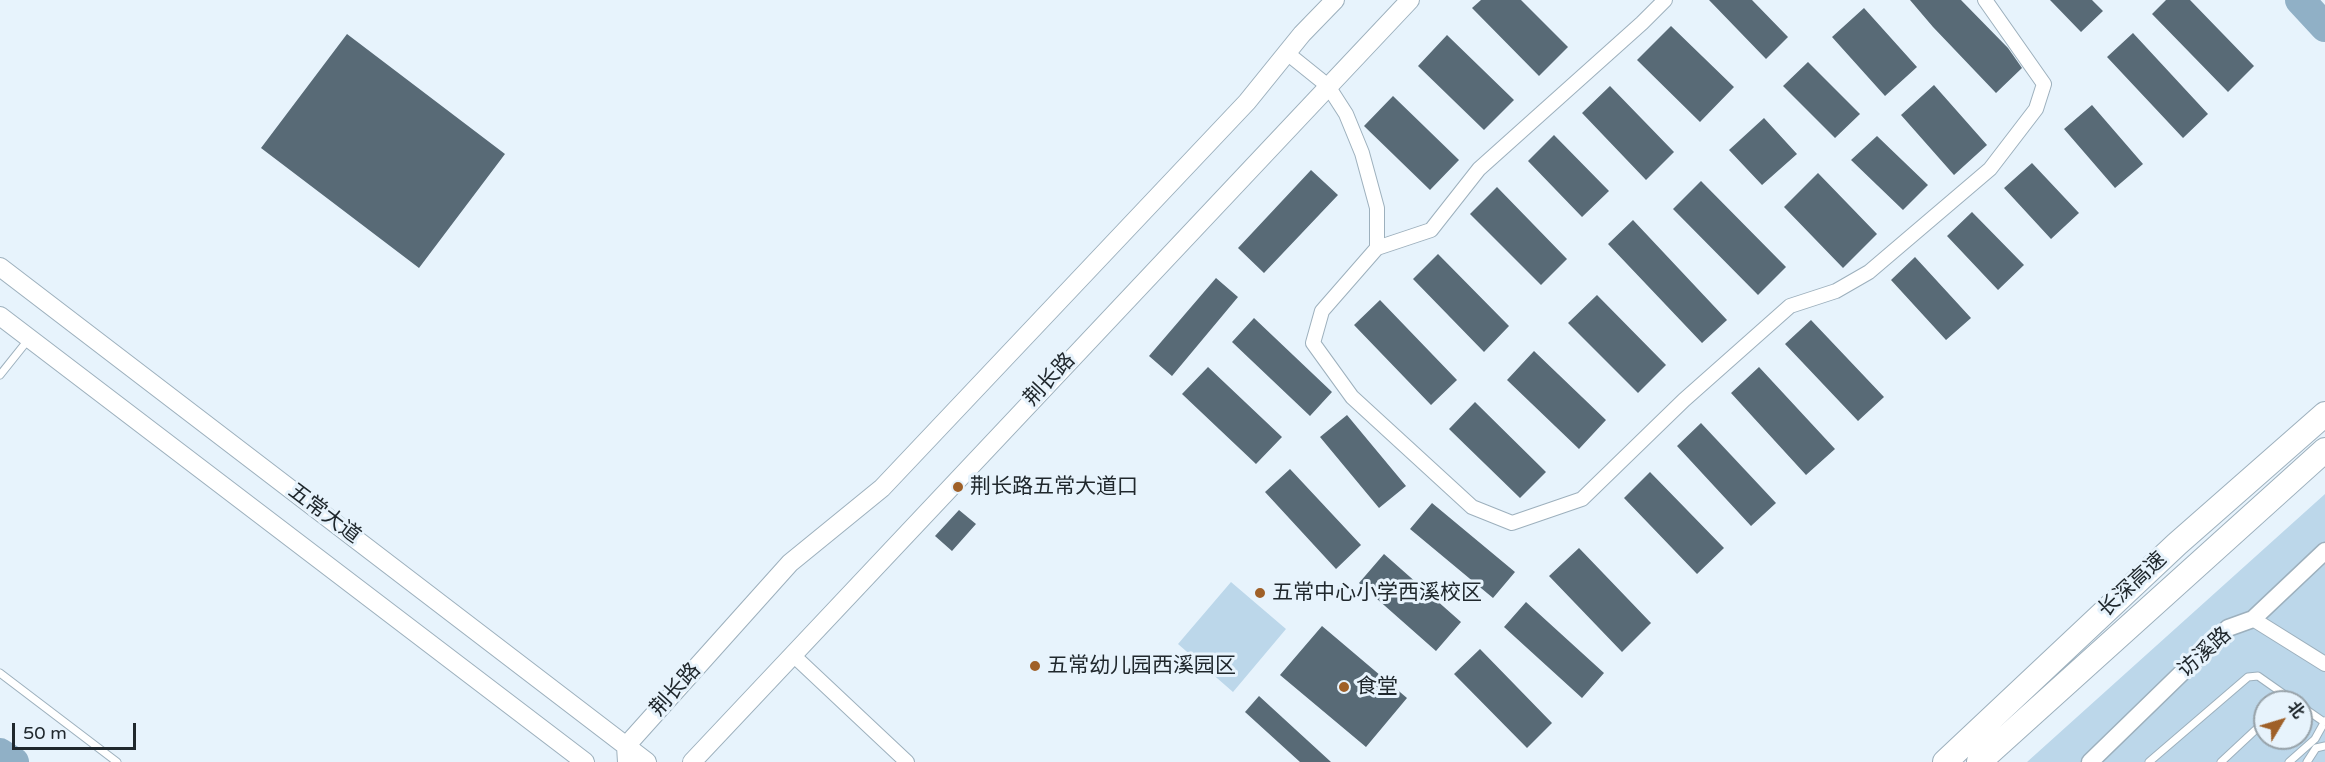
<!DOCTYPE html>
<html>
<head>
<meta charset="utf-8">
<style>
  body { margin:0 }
  #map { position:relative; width:2325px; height:762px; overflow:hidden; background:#e7f3fc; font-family:"Varela Round","Noto Sans SC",sans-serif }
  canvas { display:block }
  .north { position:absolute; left:2253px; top:690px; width:60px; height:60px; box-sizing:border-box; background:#e7f3fc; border:2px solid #97a2a9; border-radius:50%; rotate:52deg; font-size:16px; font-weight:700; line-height:24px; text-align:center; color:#20282d }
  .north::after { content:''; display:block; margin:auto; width:21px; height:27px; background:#9f6028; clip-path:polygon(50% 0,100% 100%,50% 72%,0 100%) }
  .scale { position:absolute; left:12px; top:723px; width:124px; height:27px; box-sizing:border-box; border:3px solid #20282d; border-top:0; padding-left:8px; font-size:18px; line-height:21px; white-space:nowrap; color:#20282d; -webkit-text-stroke:4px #e7f3fc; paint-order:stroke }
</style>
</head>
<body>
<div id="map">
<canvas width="2325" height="762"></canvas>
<div class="north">北</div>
<div class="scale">50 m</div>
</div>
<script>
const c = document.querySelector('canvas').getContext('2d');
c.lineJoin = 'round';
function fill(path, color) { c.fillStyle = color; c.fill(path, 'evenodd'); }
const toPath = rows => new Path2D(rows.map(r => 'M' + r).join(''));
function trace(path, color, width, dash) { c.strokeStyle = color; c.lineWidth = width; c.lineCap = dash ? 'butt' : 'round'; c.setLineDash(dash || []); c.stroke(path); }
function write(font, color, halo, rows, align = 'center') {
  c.font = font + ' "Varela Round","Noto Sans SC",sans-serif'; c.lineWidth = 6; c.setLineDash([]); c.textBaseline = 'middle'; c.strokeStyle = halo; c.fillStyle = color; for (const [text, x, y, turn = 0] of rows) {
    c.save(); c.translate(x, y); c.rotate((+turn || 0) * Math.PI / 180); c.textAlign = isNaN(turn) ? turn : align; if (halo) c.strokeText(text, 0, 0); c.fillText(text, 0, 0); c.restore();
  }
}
const green = toPath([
  [2325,494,2325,762,2027,762],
  [2265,702,2301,702,2301,738,2265,738],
  [1231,582,1286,629,1233,692,1178,644]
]);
const river = toPath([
  [2300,0,2325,27],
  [0,753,14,762]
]);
const building = toPath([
  [1481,0,1521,0,1568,47,1539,76,1472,8],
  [1709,0,1752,0,1788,37,1766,59],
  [1910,0,1961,0,2008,48,2022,68,1996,93,1933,27],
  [2050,0,2092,0,2103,11,2081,32],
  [2166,0,2190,0,2254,66,2228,92,2152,14],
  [1864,8,1917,67,1885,96,1832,37],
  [1671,26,1734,87,1700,122,1637,60],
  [2133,33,2208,114,2183,138,2107,57],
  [347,34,505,154,419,268,261,148],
  [1447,35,1514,100,1484,130,1418,66],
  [1808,62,1860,114,1835,138,1783,86],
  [1934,85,1987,145,1954,175,1901,115],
  [1610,86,1674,152,1646,180,1582,113],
  [1393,96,1459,160,1430,190,1364,126],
  [2092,105,2143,164,2115,188,2064,129],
  [1764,118,1797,154,1762,185,1729,150],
  [1554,135,1609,191,1582,217,1528,161],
  [1877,136,1928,185,1903,210,1851,160],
  [2032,163,2079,213,2051,239,2004,188],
  [1311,170,1338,195,1264,273,1238,248],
  [1818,173,1877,234,1843,268,1784,207],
  [1701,181,1786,267,1758,295,1673,209],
  [1497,187,1567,259,1541,285,1470,214],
  [1972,212,2024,265,1998,290,1947,236],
  [1633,220,1727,320,1702,343,1608,244],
  [1438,254,1509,326,1484,352,1413,279],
  [1915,257,1971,318,1946,340,1891,280],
  [1216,278,1238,297,1172,376,1149,356],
  [1597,295,1666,365,1638,393,1568,323],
  [1380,300,1457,380,1431,405,1354,325],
  [1254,318,1332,392,1310,416,1232,342],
  [1811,320,1884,397,1858,421,1785,344],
  [1534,351,1606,420,1579,449,1507,380],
  [1208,367,1282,437,1256,464,1182,394],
  [1759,367,1835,449,1806,475,1731,393],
  [1475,402,1546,472,1520,498,1449,429],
  [1347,415,1406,486,1379,508,1320,437],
  [1701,423,1776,503,1751,526,1677,446],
  [1290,469,1361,545,1336,569,1265,492],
  [1650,472,1724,548,1697,574,1624,498],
  [1432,503,1515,572,1493,598,1410,529],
  [959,510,976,524,952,551,935,536],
  [1579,548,1651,623,1622,652,1549,576],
  [1384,554,1461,622,1436,651,1359,583],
  [1526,602,1604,673,1582,698,1504,627],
  [1322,626,1407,698,1366,747,1280,675],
  [1480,649,1552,723,1527,748,1454,674],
  [1259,696,1331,762,1300,762,1245,712]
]);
const service = toPath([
  [0,375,28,340],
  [0,673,117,762],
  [2301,706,2324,722],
  [2149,762,2248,677,2258,676,2295,702],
  [2221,762,2265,721],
  [2289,762,2315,739,2325,721],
  [2307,762,2316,748,2325,746]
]);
const minor = toPath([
  [1665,0,1642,23,1479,169,1431,230,1377,248,1322,311,1313,343,1352,397,1472,507,1512,523,1582,499,1684,400,1790,306,1836,291,1869,272,1990,169,2036,109,2044,84,1985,0],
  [1287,53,1328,86,1346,114,1362,153,1377,208,1377,248],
  [2253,619,2325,664],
  [792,654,907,762]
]);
const tertiary = toPath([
  [2090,762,2228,628,2253,619,2325,551]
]);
const secondary = toPath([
  [0,267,647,762],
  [0,316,585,762],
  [627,762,626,746,790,563,882,488,1247,102,1302,34,1335,0],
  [692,762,1410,0]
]);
const motorway = toPath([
  [1945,762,2177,544,2325,414],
  [1979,762,2325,450]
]);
const markers = [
  [958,487,6,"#9f6028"],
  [1260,593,6,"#9f6028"],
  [1035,666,6,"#9f6028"],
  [1344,687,6,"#9f6028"]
];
const streetNames = [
  ["荆长路",1050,380,-47],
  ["五常大道",324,514,37],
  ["长深高速",2133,585,-43],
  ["访溪路",2205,653,-42],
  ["荆长路",676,690,-48]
];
const poiNames = [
  ["荆长路五常大道口",970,487],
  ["五常中心小学西溪校区",1272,593],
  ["五常幼儿园西溪园区",1047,666],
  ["食堂",1356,687]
];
fill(green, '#bcd7ea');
trace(river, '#90b0c6', 30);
fill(building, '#586a76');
trace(service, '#9db0bd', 9);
trace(minor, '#9db0bd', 16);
trace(tertiary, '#9db0bd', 19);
trace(secondary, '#9db0bd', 20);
trace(motorway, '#9db0bd', 26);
trace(service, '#fff', 7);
trace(minor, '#fff', 14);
trace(tertiary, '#fff', 16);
trace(secondary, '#fff', 18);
trace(motorway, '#fff', 24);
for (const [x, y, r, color] of markers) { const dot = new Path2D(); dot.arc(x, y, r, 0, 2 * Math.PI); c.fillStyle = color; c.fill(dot); trace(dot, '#e7f3fc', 2); }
write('21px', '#20282d', '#e7f3fc', streetNames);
write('21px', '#20282d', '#e7f3fc', poiNames, 'left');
</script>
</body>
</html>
